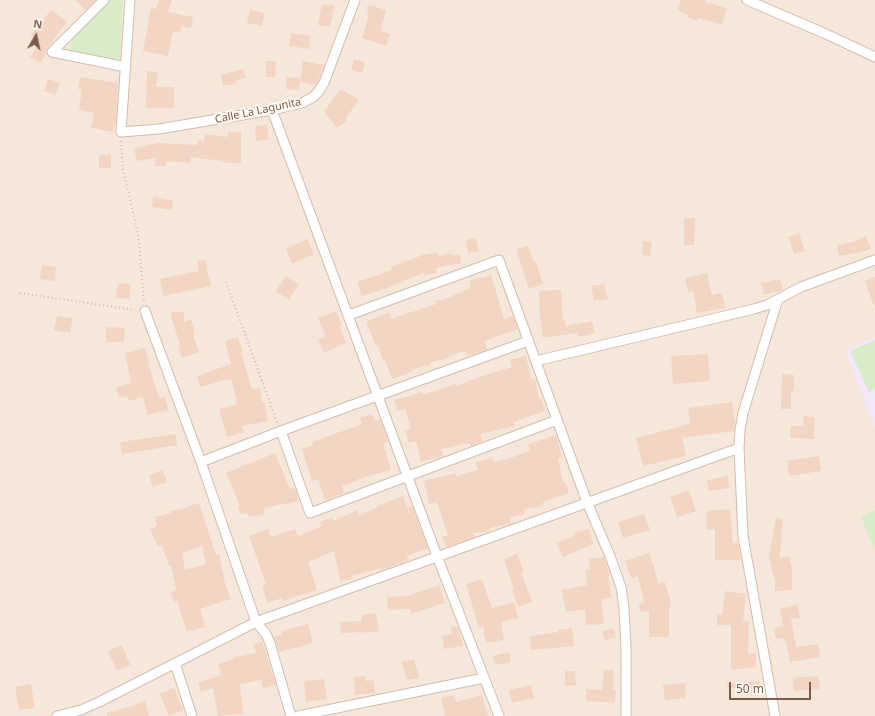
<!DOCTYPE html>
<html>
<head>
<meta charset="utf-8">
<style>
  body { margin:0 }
  #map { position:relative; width:875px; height:716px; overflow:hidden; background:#fdf6ec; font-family:"Noto Sans",sans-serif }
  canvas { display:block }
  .north { position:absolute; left:16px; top:16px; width:40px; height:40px; -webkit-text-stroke:3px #fffaf3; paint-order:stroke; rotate:9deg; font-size:11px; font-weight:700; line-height:16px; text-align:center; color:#7a5c4d }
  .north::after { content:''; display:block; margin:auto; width:14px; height:18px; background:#7a5c4d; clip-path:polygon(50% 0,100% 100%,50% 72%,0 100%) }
  .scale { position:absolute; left:729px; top:682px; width:82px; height:18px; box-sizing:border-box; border:2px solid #7a5c4d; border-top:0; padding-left:5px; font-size:12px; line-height:14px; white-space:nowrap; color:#7a5c4d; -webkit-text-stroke:3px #fffaf3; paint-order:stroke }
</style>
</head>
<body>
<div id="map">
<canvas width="875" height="716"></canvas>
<div class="north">N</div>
<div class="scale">50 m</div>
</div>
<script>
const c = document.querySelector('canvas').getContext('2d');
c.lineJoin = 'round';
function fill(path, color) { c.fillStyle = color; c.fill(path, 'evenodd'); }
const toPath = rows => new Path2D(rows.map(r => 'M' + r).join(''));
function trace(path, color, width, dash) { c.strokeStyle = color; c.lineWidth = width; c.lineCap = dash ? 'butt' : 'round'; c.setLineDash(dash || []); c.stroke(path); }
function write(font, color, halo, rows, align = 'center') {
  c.font = font + ' "Noto Sans",sans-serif'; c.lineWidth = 4; c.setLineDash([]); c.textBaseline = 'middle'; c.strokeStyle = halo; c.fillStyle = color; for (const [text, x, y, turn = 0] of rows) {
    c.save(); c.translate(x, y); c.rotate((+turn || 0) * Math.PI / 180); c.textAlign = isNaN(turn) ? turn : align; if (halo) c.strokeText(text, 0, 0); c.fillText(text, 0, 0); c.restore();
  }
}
const residential = toPath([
  [0,0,875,0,875,716,0,716]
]);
const education = toPath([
  [875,338,875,428,845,350]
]);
const green = toPath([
  [109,0,122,0,123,2,120,59,116,60,73,52,70,47,73,38],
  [875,340,875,389,869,392,850,351],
  [875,510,875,552,861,516]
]);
const building = toPath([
  [75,0,96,0,86,10],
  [159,0,172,0,168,12,193,17,191,28,182,26,180,33,173,31,168,56,143,51,151,8,156,9],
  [681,0,706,0,705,2,727,8,722,24,698,18,697,21,687,17,688,15,677,10],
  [322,4,334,6,330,27,318,25],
  [369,5,386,10,381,31,390,34,386,46,362,38,369,15,367,14],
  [51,10,67,22,53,40,54,41,47,48,45,56,40,63,30,57,40,42,30,36],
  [250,10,265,13,262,26,247,23],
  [291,33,311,36,309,49,289,46],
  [354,59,365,62,362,73,351,70],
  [266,61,276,61,275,77,266,77],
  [303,61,324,65,316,85,300,82],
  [243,69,246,77,235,81,236,84,223,86,221,75],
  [147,71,158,72,156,87,174,87,174,108,146,108],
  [80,77,118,83,116,121,113,132,91,128,94,113,79,110,82,89,78,89],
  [287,77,300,78,299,90,286,89],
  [48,79,60,83,55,95,44,91],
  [341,89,359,100,345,119,347,121,337,128,324,112,338,92],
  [267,125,269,139,256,141,255,126],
  [228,132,241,132,241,163,228,163,222,161,191,157,191,163,166,161,166,166,155,166,155,158,137,161,134,148,158,143,197,145,198,140,204,141,205,134,228,137],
  [111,154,111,168,99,168,99,155],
  [153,197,173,200,172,210,152,207],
  [684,218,695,218,694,245,684,245],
  [799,233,805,251,794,254,788,237],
  [866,236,871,249,862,252,839,256,837,245,853,242],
  [476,238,479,251,468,253,466,240],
  [307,239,314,254,292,264,286,249],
  [643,241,652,242,650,256,642,255],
  [528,246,534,263,536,262,543,284,529,289,516,249],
  [438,252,439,256,451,253,452,255,460,255,461,264,454,264,436,268,437,273,424,276,423,273,385,289,362,296,357,282,392,270,391,267,425,254,425,255],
  [206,260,208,277,209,277,211,286,163,296,160,279,199,271,197,261],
  [42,265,56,267,55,281,40,279],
  [707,273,712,295,722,293,725,308,697,313,693,291,688,292,685,278],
  [491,275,504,319,513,316,518,329,484,341,487,350,467,356,465,351,448,356,449,358,431,362,431,365,412,369,413,371,392,379,385,360,383,361,378,345,376,346,366,322,389,312,392,319,409,312,409,313,436,304,435,301,452,297,452,296,471,288,469,281],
  [286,276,299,284,289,300,276,291],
  [875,277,875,306,874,306,865,281],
  [780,279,783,290,764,295,761,283],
  [118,283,131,284,129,299,116,298],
  [604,284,608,299,594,301,591,286],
  [561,290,563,320,565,320,566,326,592,321,595,333,578,337,577,333,543,338,540,318,539,291],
  [336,311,342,326,340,327,346,343,324,353,318,340,326,337,318,318],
  [171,312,184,312,184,322,191,319,195,334,193,335,199,352,182,358,178,346,180,345,172,319],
  [57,316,73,318,70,333,54,330],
  [106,327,125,328,124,342,106,342],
  [238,337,243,352,241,352,252,389,260,388,262,403,264,402,268,421,242,426,244,432,227,437,219,409,237,404,232,380,229,381,228,379,200,387,197,376,231,364,225,341],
  [145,348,149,362,148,362,159,398,165,397,168,410,147,415,143,397,129,401,127,396,119,398,116,388,131,383,125,353],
  [708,354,710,381,673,384,671,356],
  [526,356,531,379,535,379,539,399,541,398,545,411,514,422,515,426,480,434,483,441,471,446,469,443,441,449,443,456,421,462,416,441,409,443,405,431,411,429,405,409,397,411,394,400,422,392,422,395,456,384,457,386,476,378,512,367,510,360],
  [782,374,794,375,794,391,791,391,791,409,781,409],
  [732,402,735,421,734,431,682,438,686,456,643,466,636,438,690,424,688,408],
  [372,414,375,421,380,419,388,442,383,444,391,470,358,479,358,481,342,486,344,493,325,500,318,479,312,481,302,449,313,445,312,442,362,424,360,418],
  [804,416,815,417,814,439,790,438,791,426,803,426],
  [176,434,177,445,122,454,120,442],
  [556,435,562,457,558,459,563,482,565,482,569,493,543,502,543,506,524,509,525,514,510,517,511,524,489,528,490,531,473,533,475,537,446,547,442,537,448,535,437,502,429,504,424,481,456,473,456,476,478,470,476,462,492,458,493,462,515,457,514,456,530,451,528,444],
  [275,453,290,489,295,488,299,501,263,508,265,514,249,517,248,513,240,514,238,506,240,506,226,473],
  [819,456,821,471,789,476,787,461],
  [163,470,167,482,153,487,149,475],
  [728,476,729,488,709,491,707,480],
  [689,490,696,511,677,517,670,497],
  [403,496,407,508,412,506,428,548,407,556,408,560,381,570,380,568,365,573,352,575,353,579,340,581,334,551,308,562,317,590,283,601,282,598,268,603,262,586,266,584,249,536,268,529,271,537,295,529,298,536,322,526,320,522,332,518,334,521,357,510,359,516,378,507,377,506],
  [199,503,216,555,219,554,225,584,231,599,200,609,205,627,187,632,177,601,175,602,170,593,176,590,171,565,169,566,162,545,158,547,150,529,157,526,155,517,171,513,170,511,186,508,186,507],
  [202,546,206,564,185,570,182,553],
  [730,509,733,543,738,543,741,560,715,560,715,529,707,530,706,511],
  [644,514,650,530,623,538,618,522],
  [776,518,783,519,781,536,782,536,779,558,789,556,792,569,792,590,775,591,775,581,769,557],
  [589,529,593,544,563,557,556,543,575,535,574,532],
  [649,553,655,570,658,584,665,582,670,599,671,607,669,608,669,637,649,637,649,611,640,612,639,604,644,603,638,576,631,578,625,561],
  [517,554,524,572,521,573,532,602,518,607,512,590,514,589,504,559],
  [604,557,610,575,608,575,611,597,601,599,604,624,586,625,585,609,566,612,562,590,587,585,585,570,590,569,589,559],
  [482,579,492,608,514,602,518,618,501,622,504,640,486,643,483,627,479,628,466,584],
  [439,585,445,603,411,614,410,609,388,610,387,597,407,596],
  [725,591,746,594,743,621,749,621,748,654,756,653,756,667,732,670,733,668,731,668,731,625,717,625,717,614,722,614],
  [798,605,800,618,791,619,796,647,818,644,820,657,790,662,786,641,784,641,784,638,776,639,774,628,783,626,780,608],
  [376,613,379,631,365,633,364,632,341,633,340,622,362,621,362,615],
  [308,624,313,643,279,652,274,637,282,634,281,631],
  [458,626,460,633,463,646,444,649,442,636,452,634,451,627],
  [572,628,574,646,531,650,530,636,558,632,558,630],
  [614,628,616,638,605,640,602,631],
  [262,641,276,685,263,688,261,680,240,684,243,714,218,716,213,688,201,692,198,683,221,675,218,664,234,659,234,657,256,653,253,644],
  [122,645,130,665,117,671,108,651],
  [509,652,511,662,495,665,493,656],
  [414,659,419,678,407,680,402,662],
  [604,670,614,670,613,690,616,691,615,703,586,701,586,689,602,690],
  [565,671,575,671,576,685,565,686],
  [365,676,365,681,374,680,375,693,355,695,354,677],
  [818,676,820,689,794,691,793,678],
  [324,679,327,699,306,702,304,681],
  [760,681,758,692,727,687,727,684],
  [685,683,686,698,665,700,663,685],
  [31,684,35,708,19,710,15,687],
  [531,685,534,698,512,703,509,690],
  [174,688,183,710,169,716,160,694],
  [454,695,456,702,482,695,488,716,445,716,441,698],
  [145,701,149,716,107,716,107,713,135,705,135,704]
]);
const path = toPath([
  [121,141,123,170,138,233,144,301],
  [226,282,277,422],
  [20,293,135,310]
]);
const street = toPath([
  [130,0,121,132,159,129,272,110,302,103,313,97,319,91,324,83,355,0],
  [747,0,826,34,875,57],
  [52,52,126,67],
  [52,52,104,0],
  [272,110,437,556,499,716],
  [145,311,201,462,256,622,266,634,270,643,291,716],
  [349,315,499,260,587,502,610,556,621,587,624,608,626,648,626,716],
  [536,361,754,309,767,305,801,287,875,260],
  [281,431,310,513,557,420],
  [201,462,281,431,528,341],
  [175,663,192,716],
  [57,716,81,710,99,702,256,622,739,448],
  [298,716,484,678],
  [775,716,743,536,739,448,740,430,743,413,778,299]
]);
const streetNames = [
  ["Calle La Lagunita",258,111,-12]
];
fill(residential, '#f5e8da');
fill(education, '#f3e8fa');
fill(green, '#d8ecc9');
fill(building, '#f3d5c3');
trace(street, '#d1beb0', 11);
trace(path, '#d9b8a5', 2, [1, 3]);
trace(street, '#fff', 9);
write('11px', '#7a5c4d', '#fffaf3', streetNames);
</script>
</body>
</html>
